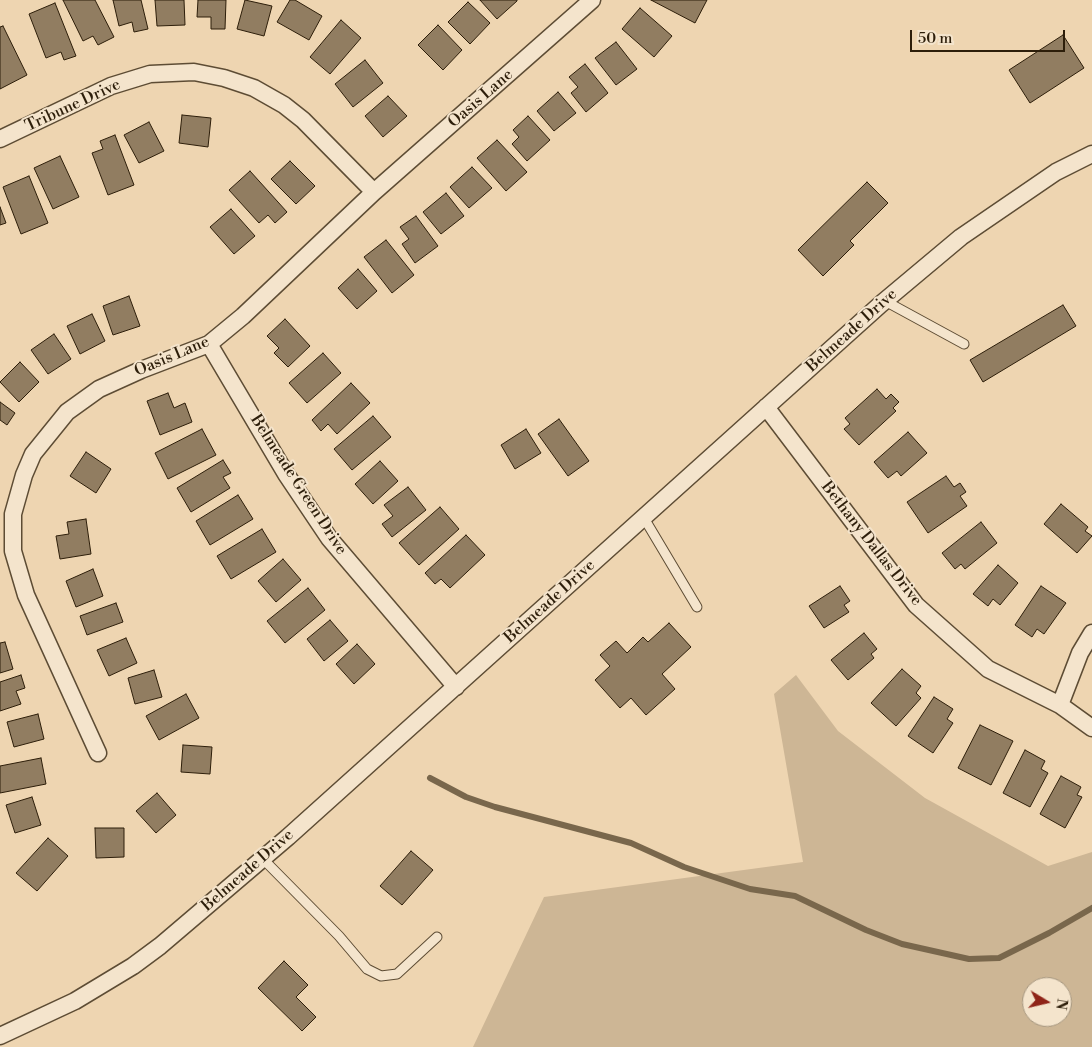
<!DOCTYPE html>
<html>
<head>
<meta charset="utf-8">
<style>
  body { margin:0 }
  #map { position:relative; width:1092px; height:1047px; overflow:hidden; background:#eed5b1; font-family:"Libre Bodoni",serif }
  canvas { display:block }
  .north { position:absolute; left:1022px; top:977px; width:50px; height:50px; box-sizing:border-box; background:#f4e4cc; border:1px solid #a4957e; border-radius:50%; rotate:99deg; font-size:14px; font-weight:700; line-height:20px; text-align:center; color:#2d1e0a }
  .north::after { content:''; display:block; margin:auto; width:18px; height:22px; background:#8f2418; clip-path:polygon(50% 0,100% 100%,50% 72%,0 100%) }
  .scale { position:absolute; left:910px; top:30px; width:155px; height:22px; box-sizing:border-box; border:2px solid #2d1e0a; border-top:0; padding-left:6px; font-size:15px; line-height:18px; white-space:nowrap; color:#2d1e0a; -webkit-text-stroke:4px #f4e4cc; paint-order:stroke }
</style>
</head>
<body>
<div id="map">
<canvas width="1092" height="1047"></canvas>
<div class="north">N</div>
<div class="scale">50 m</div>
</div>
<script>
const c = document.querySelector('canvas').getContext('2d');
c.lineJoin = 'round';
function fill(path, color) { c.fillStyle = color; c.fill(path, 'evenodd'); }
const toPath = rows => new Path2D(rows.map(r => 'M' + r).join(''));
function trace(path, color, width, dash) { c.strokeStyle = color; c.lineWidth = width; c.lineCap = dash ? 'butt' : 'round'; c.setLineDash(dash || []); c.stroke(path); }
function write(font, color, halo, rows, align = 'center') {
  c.font = font + ' "Libre Bodoni",serif'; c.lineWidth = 4; c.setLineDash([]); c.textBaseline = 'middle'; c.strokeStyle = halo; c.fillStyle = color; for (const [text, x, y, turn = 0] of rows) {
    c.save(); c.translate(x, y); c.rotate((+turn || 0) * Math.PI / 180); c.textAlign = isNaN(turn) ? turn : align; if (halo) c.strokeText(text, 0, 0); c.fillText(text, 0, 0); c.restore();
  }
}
const green = toPath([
  [796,675,838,731,925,798,1048,866,1092,852,1092,1047,473,1047,544,897,803,862,774,694],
  [1032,987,1062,987,1062,1017,1032,1017]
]);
const stream = toPath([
  [430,778,466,797,495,807,631,843,684,867,750,889,795,896,866,930,902,944,969,959,999,958,1049,933,1092,908]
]);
const building = toPath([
  [63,0,95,0,114,37,98,45,93,36,83,41,63,0],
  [113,0,141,0,148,29,134,32,132,22,119,26,113,0],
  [155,0,184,0,185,25,157,26,155,0],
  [198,0,226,0,225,29,211,29,211,17,197,17,198,0],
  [245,0,272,6,264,36,237,29,245,0],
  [290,0,295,0,322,16,309,40,277,22,290,0],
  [480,0,517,0,517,1,497,19,480,0],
  [651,0,707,0,695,23,651,0],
  [468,2,490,23,470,44,448,22,468,2],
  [55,3,76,56,64,60,61,52,46,58,29,14,55,3],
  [640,8,672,36,654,57,622,29,640,8],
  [341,20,361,38,330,74,310,57,341,20],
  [438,25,462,50,443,70,418,45,438,25],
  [3,26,27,75,0,89,0,27,3,26],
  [1063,35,1084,68,1030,103,1009,70,1063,35],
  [616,42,637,69,616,85,595,58,616,42],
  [365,60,383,83,353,107,335,84,365,60],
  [585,64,608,93,586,112,571,93,578,87,569,77,585,64],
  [558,92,576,113,554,131,537,111,558,92],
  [388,96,407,116,383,137,365,116,388,96],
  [182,115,211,118,208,147,179,143,182,115],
  [528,116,550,140,527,161,512,144,519,137,513,130,528,116],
  [149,122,164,151,139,163,124,135,149,122],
  [115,135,134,185,108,195,92,153,103,149,100,141,115,135],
  [497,140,527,172,506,191,477,158,497,140],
  [60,156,79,197,53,209,34,168,60,156],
  [290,161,315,186,296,204,271,179,290,161],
  [472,167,492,188,469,208,450,187,472,167],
  [250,171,287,212,275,223,268,215,259,223,229,190,250,171],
  [29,176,48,223,21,234,3,187,29,176],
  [867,182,888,203,850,241,854,245,823,276,798,250,867,182],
  [446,193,464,216,441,234,423,212,446,193],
  [0,207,6,223,0,225,0,207],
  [231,209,255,236,234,254,210,227,231,209],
  [416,216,438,246,415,263,402,244,409,239,400,227,416,216],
  [386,240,414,275,392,293,364,257,386,240],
  [358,269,377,291,357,309,338,288,358,269],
  [129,296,140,326,113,335,103,306,129,296],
  [1063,305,1076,326,983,382,970,360,1063,305],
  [92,314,105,341,80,354,67,326,92,314],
  [285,319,310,346,288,367,274,353,279,348,267,336,285,319],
  [54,334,71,359,48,374,31,350,54,334],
  [323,353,341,373,307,403,289,383,323,353],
  [20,362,39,382,19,402,0,382,20,362],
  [351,383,370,403,337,434,328,424,321,431,312,420,351,383],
  [877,389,886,399,891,394,899,402,893,408,896,411,859,445,844,429,850,424,845,418,877,389],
  [168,393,174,408,185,403,192,422,160,435,147,401,168,393],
  [0,402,15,413,7,425,0,420,0,402],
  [373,416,391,437,352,470,334,449,373,416],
  [559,419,589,461,568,476,538,434,559,419],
  [202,429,216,455,168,479,155,453,202,429],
  [526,429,541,453,515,469,501,445,526,429],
  [908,432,927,453,901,476,897,471,888,478,874,462,908,432],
  [86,452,111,469,96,493,70,476,86,452],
  [223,460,231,473,223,477,230,488,191,512,177,488,223,460],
  [380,461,398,481,373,504,355,484,380,461],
  [946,476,954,487,960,483,966,492,960,496,967,506,928,533,907,502,946,476],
  [408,487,426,510,392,537,382,524,393,516,384,505,408,487],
  [238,495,253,519,210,545,196,521,238,495],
  [1061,504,1088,527,1085,531,1092,536,1077,553,1044,524,1061,504],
  [440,507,459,529,419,565,399,543,440,507],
  [86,519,91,554,60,559,56,536,69,534,67,522,86,519],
  [981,522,997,543,965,569,961,564,955,569,942,553,981,522],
  [262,529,276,552,231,579,217,556,262,529],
  [466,535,485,555,450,588,441,579,435,584,425,573,466,535],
  [283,559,301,580,276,602,258,581,283,559],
  [998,565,1018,583,1000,605,993,599,988,606,973,594,998,565],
  [93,569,103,596,76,607,66,581,93,569],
  [840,586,850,601,844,605,849,612,824,628,809,606,840,586],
  [1041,586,1066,603,1044,634,1037,629,1032,637,1015,625,1041,586],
  [308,588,325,610,285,643,267,621,308,588],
  [116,603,123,622,87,635,80,616,116,603],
  [330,620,348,641,324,661,307,639,330,620],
  [669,623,691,647,662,674,675,689,646,715,631,698,620,708,595,680,610,666,600,655,616,641,627,653,643,637,648,642,669,623],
  [864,633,877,649,871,654,874,658,848,680,831,660,864,633],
  [126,638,137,663,109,676,97,650,126,638],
  [5,642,13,669,0,673,0,643,5,642],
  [357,644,375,664,354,684,336,664,357,644],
  [902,669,921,686,916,693,921,698,896,726,871,703,902,669],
  [154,670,162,697,135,704,128,678,154,670],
  [21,675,25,688,16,691,21,704,0,711,0,682,21,675],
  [186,694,199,718,159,740,146,716,186,694],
  [934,697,953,709,947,719,953,723,933,753,908,736,934,697],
  [38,714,44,739,14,747,7,722,38,714],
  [980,725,1013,741,991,785,958,768,980,725],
  [183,745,212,747,210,774,181,772,183,745],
  [1025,750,1045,761,1041,769,1048,773,1030,807,1003,793,1025,750],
  [41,758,46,784,0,793,0,766,41,758],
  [1061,776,1081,787,1077,795,1082,797,1065,828,1040,814,1061,776],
  [157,793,176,815,156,833,136,811,157,793],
  [32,797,41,825,15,833,6,805,32,797],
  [95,828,124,828,124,857,96,858,95,828],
  [48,838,68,856,37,891,16,873,48,838],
  [411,851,433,870,402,905,380,886,411,851],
  [284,961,308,985,296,997,316,1017,302,1031,258,988,284,961]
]);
const lane = toPath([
  [885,301,964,344],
  [644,518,697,607],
  [263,859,339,936,367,969,381,976,397,974,437,937]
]);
const street = toPath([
  [0,139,111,86,150,74,194,72,224,78,254,88,284,105,303,120,374,192],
  [209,344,286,474,329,538,456,687],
  [766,407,916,605,988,669,1060,705,1092,728],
  [1060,705,1080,653,1092,633],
  [98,753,26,595,13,551,13,514,24,475,33,454,67,412,99,389,141,370,209,344,243,316,374,192,592,0],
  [0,1036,75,1001,133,966,160,946,288,837,881,304,961,237,1056,172,1092,154]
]);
const streetNames = [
  ["Oasis Lane",481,99,-41],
  ["Tribune Drive",73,106,-25],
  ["Belmeade Drive",852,331,-42],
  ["Oasis Lane",172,357,-23],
  ["Belmeade Green Drive",298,485,57],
  ["Bethany Dallas Drive",871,544,52],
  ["Belmeade Drive",550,602,-42],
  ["Belmeade Drive",248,871,-41]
];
fill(green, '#cdb695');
trace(stream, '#79674c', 6);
fill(building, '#917d61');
trace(building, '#2d1e0a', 1);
trace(lane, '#5d4c34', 11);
trace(street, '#5d4c34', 19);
trace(lane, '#f4e4cc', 9);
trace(street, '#f4e4cc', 16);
write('16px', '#2d1e0a', '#f4e4cc', streetNames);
</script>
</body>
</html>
